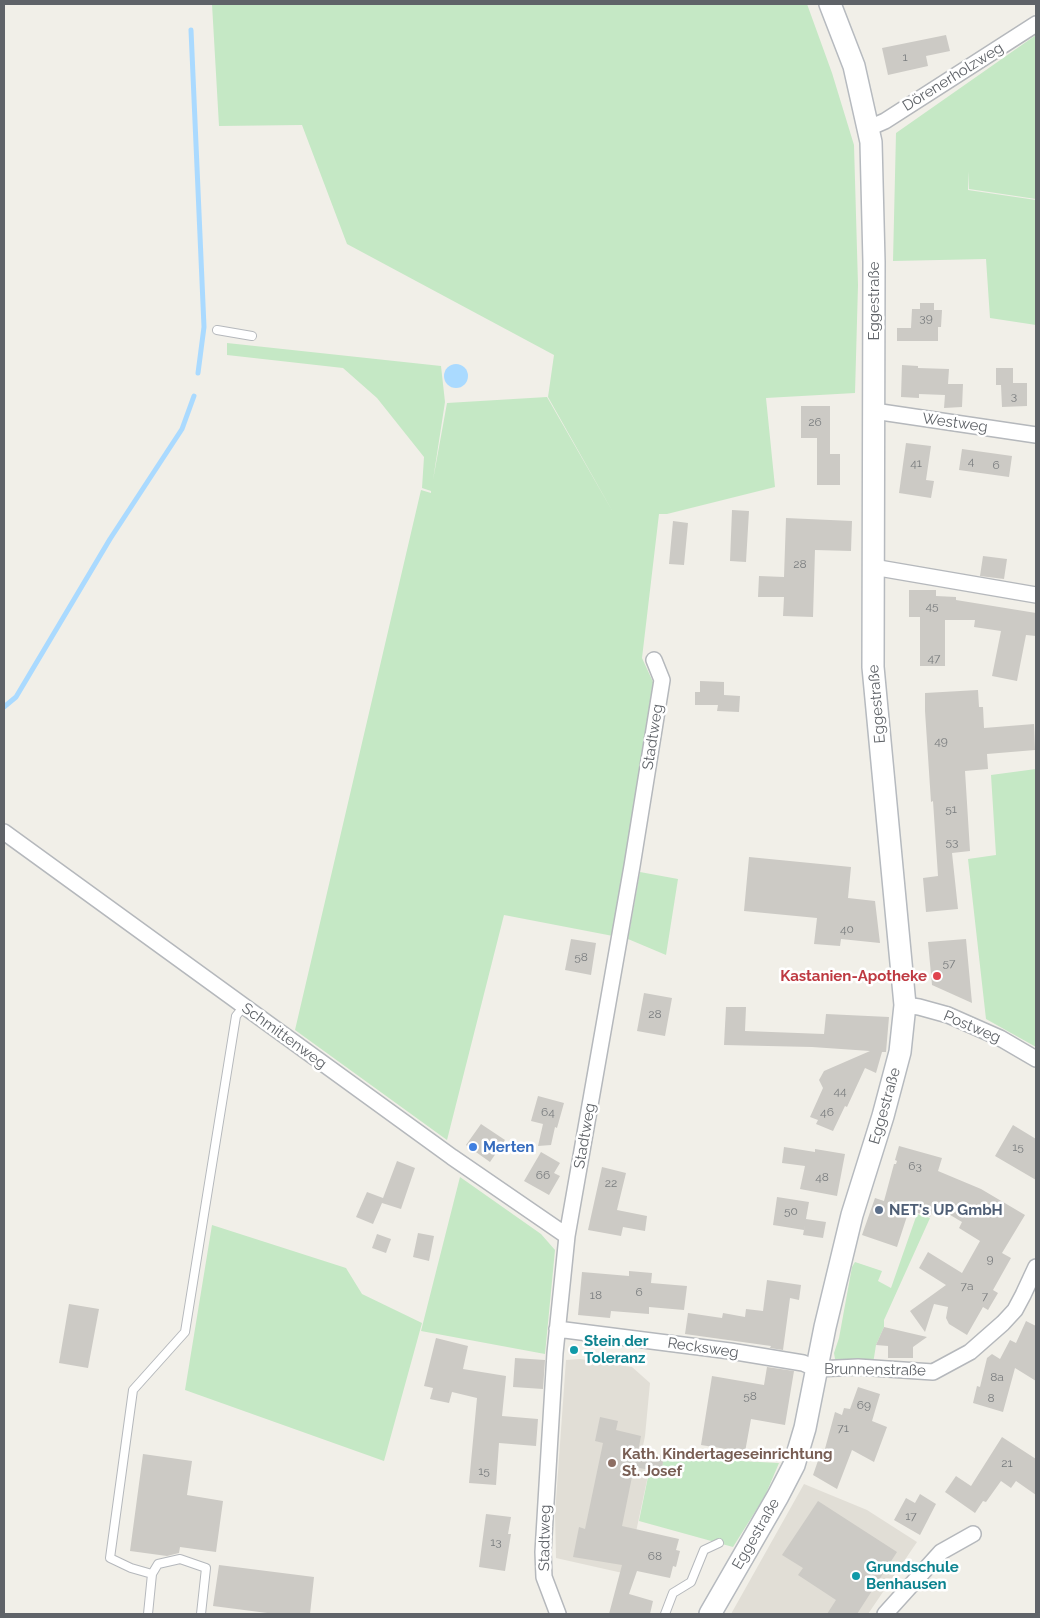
<!DOCTYPE html>
<html>
<head>
<meta charset="utf-8">
<style>
  body { margin:0 }
  #map { position:relative; width:1040px; height:1618px; overflow:hidden; background:#f1efe8; font-family:Raleway,sans-serif }
  canvas { display:block }
  .frame { position:absolute; inset:0; border:5px solid #5f6368; pointer-events:none }
</style>
</head>
<body>
<div id="map">
<canvas width="1040" height="1618"></canvas>
<div class="frame"></div>
</div>
<script>
const c = document.querySelector('canvas').getContext('2d');
c.lineJoin = 'round';
function fill(path, color) { c.fillStyle = color; c.fill(path, 'evenodd'); }
const toPath = rows => new Path2D(rows.map(r => 'M' + r).join(''));
function trace(path, color, width, dash) { c.strokeStyle = color; c.lineWidth = width; c.lineCap = dash ? 'butt' : 'round'; c.setLineDash(dash || []); c.stroke(path); }
function write(font, color, halo, rows, align = 'center') {
  c.font = font + ' Raleway,sans-serif'; c.lineWidth = 5; c.setLineDash([]); c.textBaseline = 'middle'; c.strokeStyle = halo; c.fillStyle = color; for (const [text, x, y, turn = 0] of rows) {
    c.save(); c.translate(x, y); c.rotate((+turn || 0) * Math.PI / 180); c.textAlign = isNaN(turn) ? turn : align; if (halo) c.strokeText(text, 0, 0); c.fillText(text, 0, 0); c.restore();
  }
}
const education = toPath([
  [580,1359,632,1367,650,1383,645,1436,642,1451,666,1456,662,1473,649,1471,627,1574,556,1558,555,1514,566,1360],
  [804,1484,867,1510,917,1542,868,1614,731,1614]
]);
const green = toPath([
  [212,4,807,4,832,73,854,145,858,285,855,393,766,398,775,487,667,514,659,514,642,658,653,682,613,936,504,915,447,1140,295,1030,421,490,431,493,431,491,422,488,424,457,377,398,343,368,227,355,227,343,441,366,445,402,433,480,447,403,547,397,614,514,548,397,554,355,347,244,302,125,219,126],
  [1036,35,1036,199,969,189,969,171,968,190,1036,200,1036,325,990,318,986,259,893,261,896,133],
  [1036,769,1036,1047,986,1019,968,859,996,855,991,775],
  [640,872,678,879,666,955,628,939],
  [460,1177,541,1234,555,1250,545,1354,421,1331],
  [917,1214,930,1218,884,1320,884,1327,876,1345,873,1364,837,1362,835,1359,834,1353,839,1338,852,1267,855,1262,882,1271,878,1281,891,1288],
  [212,1225,346,1268,362,1294,422,1323,384,1461,185,1390],
  [664,1457,779,1463,765,1496,733,1547,639,1521,649,1472,661,1472]
]);
const water = toPath([
  '444 376a12 12 0 1 1 24 0a12 12 0 1 1-24 0Z'
]);
const stream = toPath([
  [191,30,204,327,198,373],
  [4,707,16,697,110,539,182,429,194,396]
]);
const building = toPath([
  [946,35,950,51,926,56,928,66,888,75,882,48],
  [920,303,934,303,934,310,942,310,941,327,938,327,938,341,897,341,897,328,911,328,912,309,920,309],
  [902,365,918,366,918,368,949,369,948,384,963,384,962,407,944,408,945,395,919,394,919,398,901,397],
  [996,368,1013,368,1013,383,1027,383,1027,406,1002,407,1001,385,996,385],
  [801,406,830,406,830,454,840,454,840,485,817,485,817,438,801,438],
  [906,443,931,446,926,480,934,481,931,498,899,493],
  [962,449,1012,456,1009,477,959,470],
  [732,510,749,511,746,562,730,561],
  [786,518,852,521,851,551,815,550,813,617,783,616,784,597,758,597,759,576,784,577],
  [673,521,688,523,684,565,669,564],
  [983,556,1007,559,1004,579,980,576],
  [909,590,936,590,936,596,956,597,956,600,1036,613,1036,636,1026,635,1017,681,992,676,1001,631,974,627,975,620,945,620,945,666,920,666,920,617,909,617],
  [700,681,724,682,724,695,740,696,739,712,717,711,718,705,695,705,695,692,700,692],
  [978,690,979,707,983,707,984,728,1034,724,1035,750,987,754,988,769,965,771,970,851,952,853,958,909,926,912,923,878,938,876,933,801,931,802,925,711,925,693],
  [749,857,851,867,848,898,875,901,880,943,841,939,840,946,814,944,817,918,744,911],
  [571,939,596,943,591,975,565,970],
  [966,939,972,1003,932,985,928,942],
  [644,993,672,998,665,1036,637,1031],
  [726,1007,746,1007,745,1031,824,1034,826,1014,889,1017,886,1052,882,1052,876,1073,865,1068,847,1107,845,1106,833,1131,816,1124,818,1120,810,1117,823,1088,819,1080,824,1071,870,1051,812,1047,724,1045],
  [538,1096,564,1103,557,1128,555,1127,551,1145,538,1146,543,1124,531,1121],
  [481,1124,505,1140,490,1162,466,1145],
  [1013,1125,1036,1139,1036,1180,995,1156],
  [899,1146,942,1158,938,1171,981,1189,1025,1215,1002,1253,1011,1258,993,1290,998,1293,988,1310,983,1307,967,1335,949,1324,946,1318,948,1307,934,1304,925,1332,910,1311,946,1285,919,1268,928,1252,962,1273,980,1241,959,1228,962,1222,935,1206,930,1217,909,1210,897,1247,862,1235,875,1198,884,1201,894,1164,896,1164,897,1161,895,1160],
  [784,1147,815,1152,815,1149,845,1154,837,1196,800,1189,805,1166,782,1163],
  [541,1152,560,1163,554,1173,560,1176,549,1195,524,1181],
  [397,1161,415,1168,401,1209,382,1203,373,1224,356,1217,367,1192,383,1198],
  [602,1167,626,1173,617,1210,647,1216,645,1231,623,1227,621,1236,588,1230],
  [777,1197,809,1202,804,1230,773,1225],
  [806,1219,826,1222,823,1238,803,1235],
  [418,1233,434,1236,429,1261,413,1257],
  [377,1234,391,1239,386,1253,372,1248],
  [629,1271,652,1273,651,1283,687,1286,684,1310,649,1307,649,1314,611,1311,610,1318,578,1315,582,1272,629,1276],
  [767,1280,801,1285,799,1300,790,1298,783,1350,770,1348,771,1346,685,1334,688,1313,722,1318,723,1313,745,1317,746,1309,763,1311],
  [69,1304,99,1309,88,1368,59,1363],
  [1026,1321,1036,1326,1036,1381,1015,1368,1003,1412,973,1403,977,1386,980,1387,987,1358,992,1354,1000,1359,1010,1340,1016,1343],
  [884,1327,927,1337,913,1347,913,1358,888,1358,888,1346,876,1345],
  [436,1338,468,1346,463,1369,506,1376,502,1416,538,1419,536,1446,499,1443,496,1485,469,1483,477,1398,452,1392,449,1403,430,1399,433,1388,424,1386],
  [515,1358,545,1360,543,1389,513,1387],
  [767,1367,794,1371,785,1425,751,1419,745,1452,701,1445,712,1376,764,1385],
  [858,1387,880,1394,872,1421,887,1427,874,1462,852,1450,837,1489,813,1475,820,1455,823,1456,835,1412,842,1415,844,1408,850,1409],
  [600,1417,618,1421,616,1430,641,1436,638,1452,664,1457,661,1472,634,1467,622,1526,679,1539,676,1550,680,1551,676,1567,673,1566,670,1578,637,1571,629,1594,653,1601,650,1614,609,1614,622,1565,573,1557,579,1527,585,1529,603,1443,595,1441],
  [1002,1437,1036,1459,1036,1495,1016,1481,1011,1488,1001,1481,986,1502,983,1501,975,1513,945,1492,956,1476,971,1486],
  [143,1454,192,1461,187,1495,223,1501,216,1552,180,1547,179,1553,167,1556,130,1551],
  [920,1494,936,1504,920,1535,894,1520,906,1498,915,1503],
  [818,1501,897,1552,857,1614,827,1614,836,1600,798,1575,803,1568,782,1555],
  [486,1514,511,1517,508,1534,511,1534,505,1571,479,1567],
  [219,1565,314,1577,310,1614,275,1614,213,1606]
]);
const service = toPath([
  [217,330,252,336],
  [152,1574,158,1564,180,1559,206,1568,201,1614],
  [148,1614,152,1574,131,1568,110,1558,133,1390,185,1332,236,1016,244,1006],
  [665,1614,673,1593,691,1582,704,1550,719,1543]
]);
const minor = toPath([
  [869,128,885,121,1036,24],
  [874,411,1036,435],
  [873,567,1036,595],
  [4,832,452,1157,567,1236],
  [905,1005,919,1007,948,1015,1000,1038,1036,1059],
  [557,1329,730,1351,803,1363,817,1369,858,1367,933,1372,970,1352,1003,1323,1015,1310,1023,1295,1036,1267],
  [558,1614,544,1577,543,1552,555,1353,567,1236,632,866,662,680,654,660],
  [885,1614,941,1552,973,1534]
]);
const secondary = toPath([
  [710,1614,778,1496,794,1465,805,1428,825,1327,852,1215,883,1116,900,1052,905,1005,873,667,874,262,871,142,854,66,830,4]
]);
const markers = [
  [937,976,5,"#e0444e"],
  [473,1147,5,"#3f7fe0"],
  [879,1210,5,"#5c6f8a"],
  [574,1350,5,"#0f9aa8"],
  [612,1463,5,"#8d6e63"],
  [856,1576,5,"#0f9aa8"]
];
const numberNames = [
  ["1",905,57],
  ["39",926,318],
  ["3",1014,396],
  ["26",815,422],
  ["4",971,461],
  ["41",916,463],
  ["6",996,465],
  ["28",800,564],
  ["45",932,606],
  ["47",934,658],
  ["49",941,741],
  ["51",951,809],
  ["53",952,842],
  ["40",847,929],
  ["58",581,957],
  ["57",949,963],
  ["28",655,1014],
  ["44",840,1091],
  ["64",548,1112],
  ["46",827,1112],
  ["15",1018,1147],
  ["63",915,1166],
  ["66",543,1175],
  ["48",822,1177],
  ["22",611,1183],
  ["50",791,1211],
  ["9",990,1259],
  ["7a",967,1286],
  ["6",639,1292],
  ["18",596,1295],
  ["7",985,1296],
  ["8a",997,1377],
  ["58",750,1396],
  ["8",991,1398],
  ["69",864,1405],
  ["71",843,1428],
  ["21",1007,1463],
  ["15",484,1471],
  ["17",911,1516],
  ["13",496,1542],
  ["68",655,1556]
];
const streetNames = [
  ["Dörenerholzweg",953,77,-32],
  ["Eggestraße",874,301,-90],
  ["Westweg",955,423,8],
  ["Eggestraße",877,704,-95],
  ["Stadtweg",653,737,-81],
  ["Postweg",972,1027,23],
  ["Schmittenweg",284,1036,36],
  ["Eggestraße",885,1106,-74],
  ["Stadtweg",585,1136,-80],
  ["Recksweg",703,1348,8],
  ["Brunnenstraße",875,1370,1],
  ["Eggestraße",756,1534,-60],
  ["Stadtweg",545,1538,-89]
];
const healthNames = [
  ["Kastanien-Apotheke",927,976]
];
const shopNames = [
  ["Merten",483,1147]
];
const serviceNames = [
  ["NET's UP GmbH",889,1210]
];
const cultureNames = [
  ["Stein der",584,1341],
  ["Toleranz",584,1358],
  ["Grundschule",866,1567],
  ["Benhausen",866,1584]
];
const educationNames = [
  ["Kath. Kindertageseinrichtung",622,1454],
  ["St. Josef",622,1471]
];
fill(education, '#e1ded6');
fill(green, '#c5e8c5');
fill(water, '#aadaff');
trace(stream, '#aadaff', 5);
fill(building, '#cccac5');
trace(service, '#b5b8bc', 10);
trace(minor, '#b5b8bc', 18);
trace(secondary, '#b6babf', 24);
trace(service, '#fff', 8);
trace(minor, '#fff', 15);
trace(secondary, '#fff', 21);
for (const [x, y, r, color] of markers) { const dot = new Path2D(); dot.arc(x, y, r, 0, 2 * Math.PI); c.fillStyle = color; c.fill(dot); trace(dot, '#fff', 2); }
write('12px', '#7a7d7f', null, numberNames);
write('15px', '#5f6368', '#fff', streetNames);
write('bold 15px', '#be3a42', '#fff', healthNames, 'right');
write('bold 15px', '#366cbe', '#fff', shopNames, 'left');
write('bold 15px', '#4e5e75', '#fff', serviceNames, 'left');
write('bold 15px', '#0d838f', '#fff', cultureNames, 'left');
write('bold 15px', '#785e54', '#fff', educationNames, 'left');
</script>
</body>
</html>
